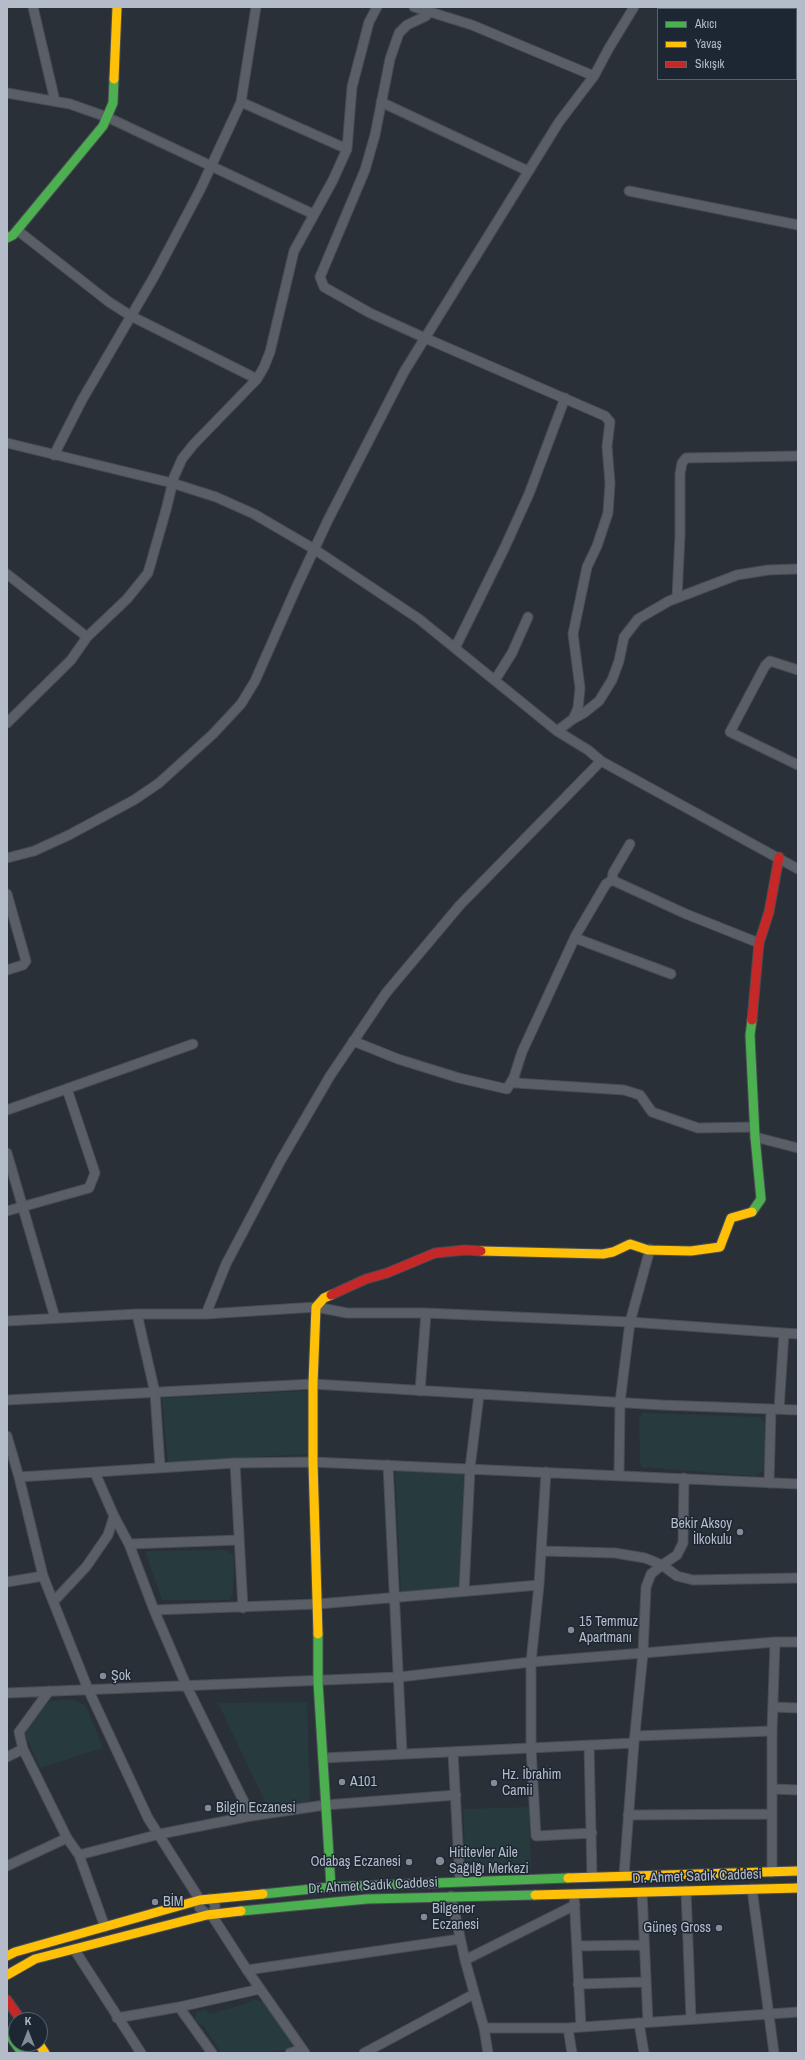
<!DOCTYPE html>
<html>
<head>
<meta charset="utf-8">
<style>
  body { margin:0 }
  #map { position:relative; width:805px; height:2060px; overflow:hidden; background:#2a3038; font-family:"Archivo Narrow",sans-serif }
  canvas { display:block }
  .frame { position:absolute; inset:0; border:8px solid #b4bcc9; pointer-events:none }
  .legend { position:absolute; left:657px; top:8px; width:140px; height:72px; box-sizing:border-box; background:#1d2633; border:1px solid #59626f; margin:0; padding:5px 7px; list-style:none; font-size:12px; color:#b4bcc9 }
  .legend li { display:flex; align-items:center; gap:8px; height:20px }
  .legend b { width:20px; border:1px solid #59626f }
  .north { position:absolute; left:8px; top:2012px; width:40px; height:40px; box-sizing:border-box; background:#1d2633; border:1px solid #59626f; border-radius:50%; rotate:0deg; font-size:11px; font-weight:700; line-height:16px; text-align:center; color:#b4bcc9 }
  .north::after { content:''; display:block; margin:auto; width:14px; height:18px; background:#848b96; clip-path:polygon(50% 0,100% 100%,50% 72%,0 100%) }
</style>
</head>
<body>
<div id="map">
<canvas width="805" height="2060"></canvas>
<div class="frame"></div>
<ul class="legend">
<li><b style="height:5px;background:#4caf50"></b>Akıcı</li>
<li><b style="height:5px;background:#ffc107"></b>Yavaş</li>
<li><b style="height:5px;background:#c62828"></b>Sıkışık</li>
</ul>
<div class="north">K</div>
</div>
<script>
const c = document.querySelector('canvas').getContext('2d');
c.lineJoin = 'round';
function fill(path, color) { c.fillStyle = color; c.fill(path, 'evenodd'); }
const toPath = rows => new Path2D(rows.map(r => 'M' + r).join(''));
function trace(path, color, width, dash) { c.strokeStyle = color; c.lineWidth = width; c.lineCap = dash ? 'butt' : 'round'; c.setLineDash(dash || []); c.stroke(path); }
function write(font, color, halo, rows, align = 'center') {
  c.font = font + ' "Archivo Narrow",sans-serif'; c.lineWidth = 3; c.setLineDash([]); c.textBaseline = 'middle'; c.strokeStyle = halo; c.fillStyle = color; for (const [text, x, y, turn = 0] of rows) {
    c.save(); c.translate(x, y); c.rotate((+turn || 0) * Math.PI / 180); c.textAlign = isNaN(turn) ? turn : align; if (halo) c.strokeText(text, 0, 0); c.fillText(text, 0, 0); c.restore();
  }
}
const green = toPath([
  [306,1391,307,1454,168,1462,162,1398],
  [643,1413,759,1417,766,1424,765,1469,755,1476,642,1467,640,1462,639,1418],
  [395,1468,464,1473,459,1587,401,1591],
  [226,1550,234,1556,233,1593,229,1600,162,1600,145,1551],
  [73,1699,86,1706,103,1748,40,1768,23,1731,50,1701],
  [307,1702,310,1803,268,1808,218,1703],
  [529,1807,531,1868,466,1869,463,1809],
  [254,1999,264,2003,292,2044,289,2049,269,2053,221,2053,204,2026,199,2024,195,2019,197,2011,205,2010,209,2014,249,2003]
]);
const street = toPath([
  [33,7,55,101],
  [414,7,472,25,594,76],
  [429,12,426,16,407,25,399,33,390,59,375,135,365,170,320,277,324,287,370,313,425,338,559,122,594,76,609,48,634,7],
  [7,93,70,104,107,117,313,214],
  [241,102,256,7],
  [381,102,528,171],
  [629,191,798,225],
  [17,230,109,302,131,316,257,379],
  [7,443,172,483,216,497,254,514,314,549,419,619,557,731],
  [54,455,82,400,155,275,200,190,241,102,347,149],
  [7,574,87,637,71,660,7,723],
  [677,598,680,535,680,474,682,463,686,458,798,456],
  [87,637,127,599,148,573,166,510,174,477,182,459,193,445,257,379,264,367,270,352,294,251,333,180,347,149,352,87,369,22,377,7],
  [455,648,504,549,529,494,565,398],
  [798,670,770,661,765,666,730,732,798,765],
  [495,680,512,653,528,617],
  [573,719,584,713,599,701,612,680,619,661,624,637,638,619,669,601,737,575,768,570,798,569],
  [7,858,34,851,69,835,134,800,159,783,213,734,241,704,255,681,297,586,328,520,404,372,425,338,605,416,610,422,607,446,610,483,608,513,597,546,587,567,573,634,580,688,578,708,573,719,557,731,588,750,601,761],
  [612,880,613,873,630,844],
  [7,894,26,961,23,965,7,970],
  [575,938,671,974],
  [353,1041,398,1059,459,1078,507,1089,514,1077],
  [7,1110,193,1044],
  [754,1127,698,1128,652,1112,640,1095,624,1090,516,1083,514,1077,522,1052,576,935,606,884,612,880,686,914,759,943],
  [755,1137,798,1148],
  [7,1153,55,1318],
  [7,1211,89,1188,95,1173,67,1089],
  [137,1314,155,1393,160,1467],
  [206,1314,226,1264,281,1160,330,1076,386,993,460,905,601,761,798,869],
  [7,1321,137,1314,206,1314,316,1307,347,1313,426,1313,630,1322,650,1249],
  [420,1391,426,1313],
  [7,1400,313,1384,662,1405,798,1410],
  [779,1409,784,1333],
  [7,1436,19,1477,43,1576,88,1689,148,1818,200,1900,199,1907,207,1915],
  [235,1463,243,1608],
  [388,1465,402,1753],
  [546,1472,539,1585,531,1662,531,1748,536,1836,592,1833],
  [95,1473,114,1516,129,1544,154,1610,187,1687,251,1816],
  [619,1475,620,1402,630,1322,798,1334],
  [19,1477,235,1463,313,1462,798,1484],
  [684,1478,683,1543,677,1555,662,1565,677,1576,693,1580,798,1578],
  [769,1483,771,1409],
  [129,1544,239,1540],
  [542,1551,615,1553,645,1558,662,1565,651,1574,646,1587,643,1653,634,1743],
  [7,1582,43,1576],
  [464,1591,470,1468,479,1395],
  [54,1601,86,1567,108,1535,114,1516],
  [154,1610,318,1604,539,1585],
  [49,1691,19,1732,23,1749,67,1838,79,1855,105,1927],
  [7,1693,399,1677,531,1662,643,1653,775,1642,798,1642],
  [773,1707,798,1708],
  [635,1736,772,1731],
  [589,1745,592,1876],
  [453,1753,460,1881],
  [7,1757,23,1749],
  [323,1758,634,1743,624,1875],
  [773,1789,798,1790],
  [628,1815,772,1814],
  [79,1855,160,1834,251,1816,325,1805,456,1795],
  [7,1866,67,1838],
  [772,1872,772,1731,775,1642],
  [752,1889,774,2053],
  [686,1891,691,2019],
  [642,1892,648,2022],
  [574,1895,581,2027],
  [451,1896,465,1960,484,2028,488,2053],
  [209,1899,212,1900,215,1905,215,1909,211,1914,247,1970,305,2053],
  [577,1946,644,1945],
  [74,1949,141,2053],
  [465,1960,575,1905],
  [247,1970,460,1939],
  [578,1984,646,1982],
  [179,2007,212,2053],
  [117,2018,179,2007,260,1989],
  [639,2023,644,2053],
  [484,2028,568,2028,798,2012],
  [568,2028,572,2053],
  [290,2053,302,2049],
  [364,2053,474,1994]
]);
const fast = toPath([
  [7,238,13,235,103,126,113,103,114,79],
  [752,1020,750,1035,755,1137,761,1199,752,1212],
  [318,1634,318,1682,331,1887],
  [263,1894,331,1887,568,1878],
  [241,1911,367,1899,535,1895],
  [7,2032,22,2053]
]);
const slow = toPath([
  [114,79,117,7],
  [481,1251,603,1254,613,1252,630,1244,648,1250,691,1251,720,1247,731,1218,752,1212],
  [318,1634,313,1462,313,1384,316,1307,324,1298,331,1295],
  [568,1878,798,1871],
  [535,1895,798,1888],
  [7,1956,15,1952,200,1900,263,1894],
  [7,1975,35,1959,207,1915,241,1911],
  [39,2044,45,2053]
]);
const jam = toPath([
  [752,1020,759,943,769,912,779,857],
  [331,1295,366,1279,387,1273,435,1253,465,1250,481,1251],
  [7,2000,21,2020]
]);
const markers = [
  [740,1532,4,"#848b96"],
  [571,1630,4,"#848b96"],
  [103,1676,4,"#848b96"],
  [342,1782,4,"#848b96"],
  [494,1783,4,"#848b96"],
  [208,1808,4,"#848b96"],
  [440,1861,5,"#848b96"],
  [409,1862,4,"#848b96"],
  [155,1902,4,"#848b96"],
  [424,1917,4,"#848b96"],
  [719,1928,4,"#848b96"]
];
const poiNames = [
  ["Bekir Aksoy",732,1524,"right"],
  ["İlkokulu",732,1540,"right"],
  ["15 Temmuz",579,1622],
  ["Apartmanı",579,1638],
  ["Şok",111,1676],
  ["Hz. İbrahim",502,1775],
  ["Camii",502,1791],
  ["A101",350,1782],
  ["Bilgin Eczanesi",216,1808],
  ["Hititevler Aile",449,1853],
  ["Sağılğı Merkezi",449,1869],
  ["Odabaş Eczanesi",401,1862,"right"],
  ["BİM",163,1902],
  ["Bilgener",432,1909],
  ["Eczanesi",432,1925],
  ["Güneş Gross",711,1928,"right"]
];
const streetNames = [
  ["Dr. Ahmet Sadık Caddesi",697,1877,-2],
  ["Dr. Ahmet Sadık Caddesi",373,1886,-3]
];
fill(green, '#273a3e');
trace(street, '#484c53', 11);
trace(fast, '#484c53', 11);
trace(slow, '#484c53', 11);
trace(jam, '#484c53', 11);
trace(street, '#5a5e66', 9);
trace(fast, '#4caf50', 9);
trace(slow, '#ffc107', 9);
trace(jam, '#c62828', 9);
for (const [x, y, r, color] of markers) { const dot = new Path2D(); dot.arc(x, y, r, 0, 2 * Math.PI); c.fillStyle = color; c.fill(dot); trace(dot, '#1d2633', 1.5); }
write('14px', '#b4bcc9', '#1d2633', poiNames, 'left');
write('14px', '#b4bcc9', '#1d2633', streetNames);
</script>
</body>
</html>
